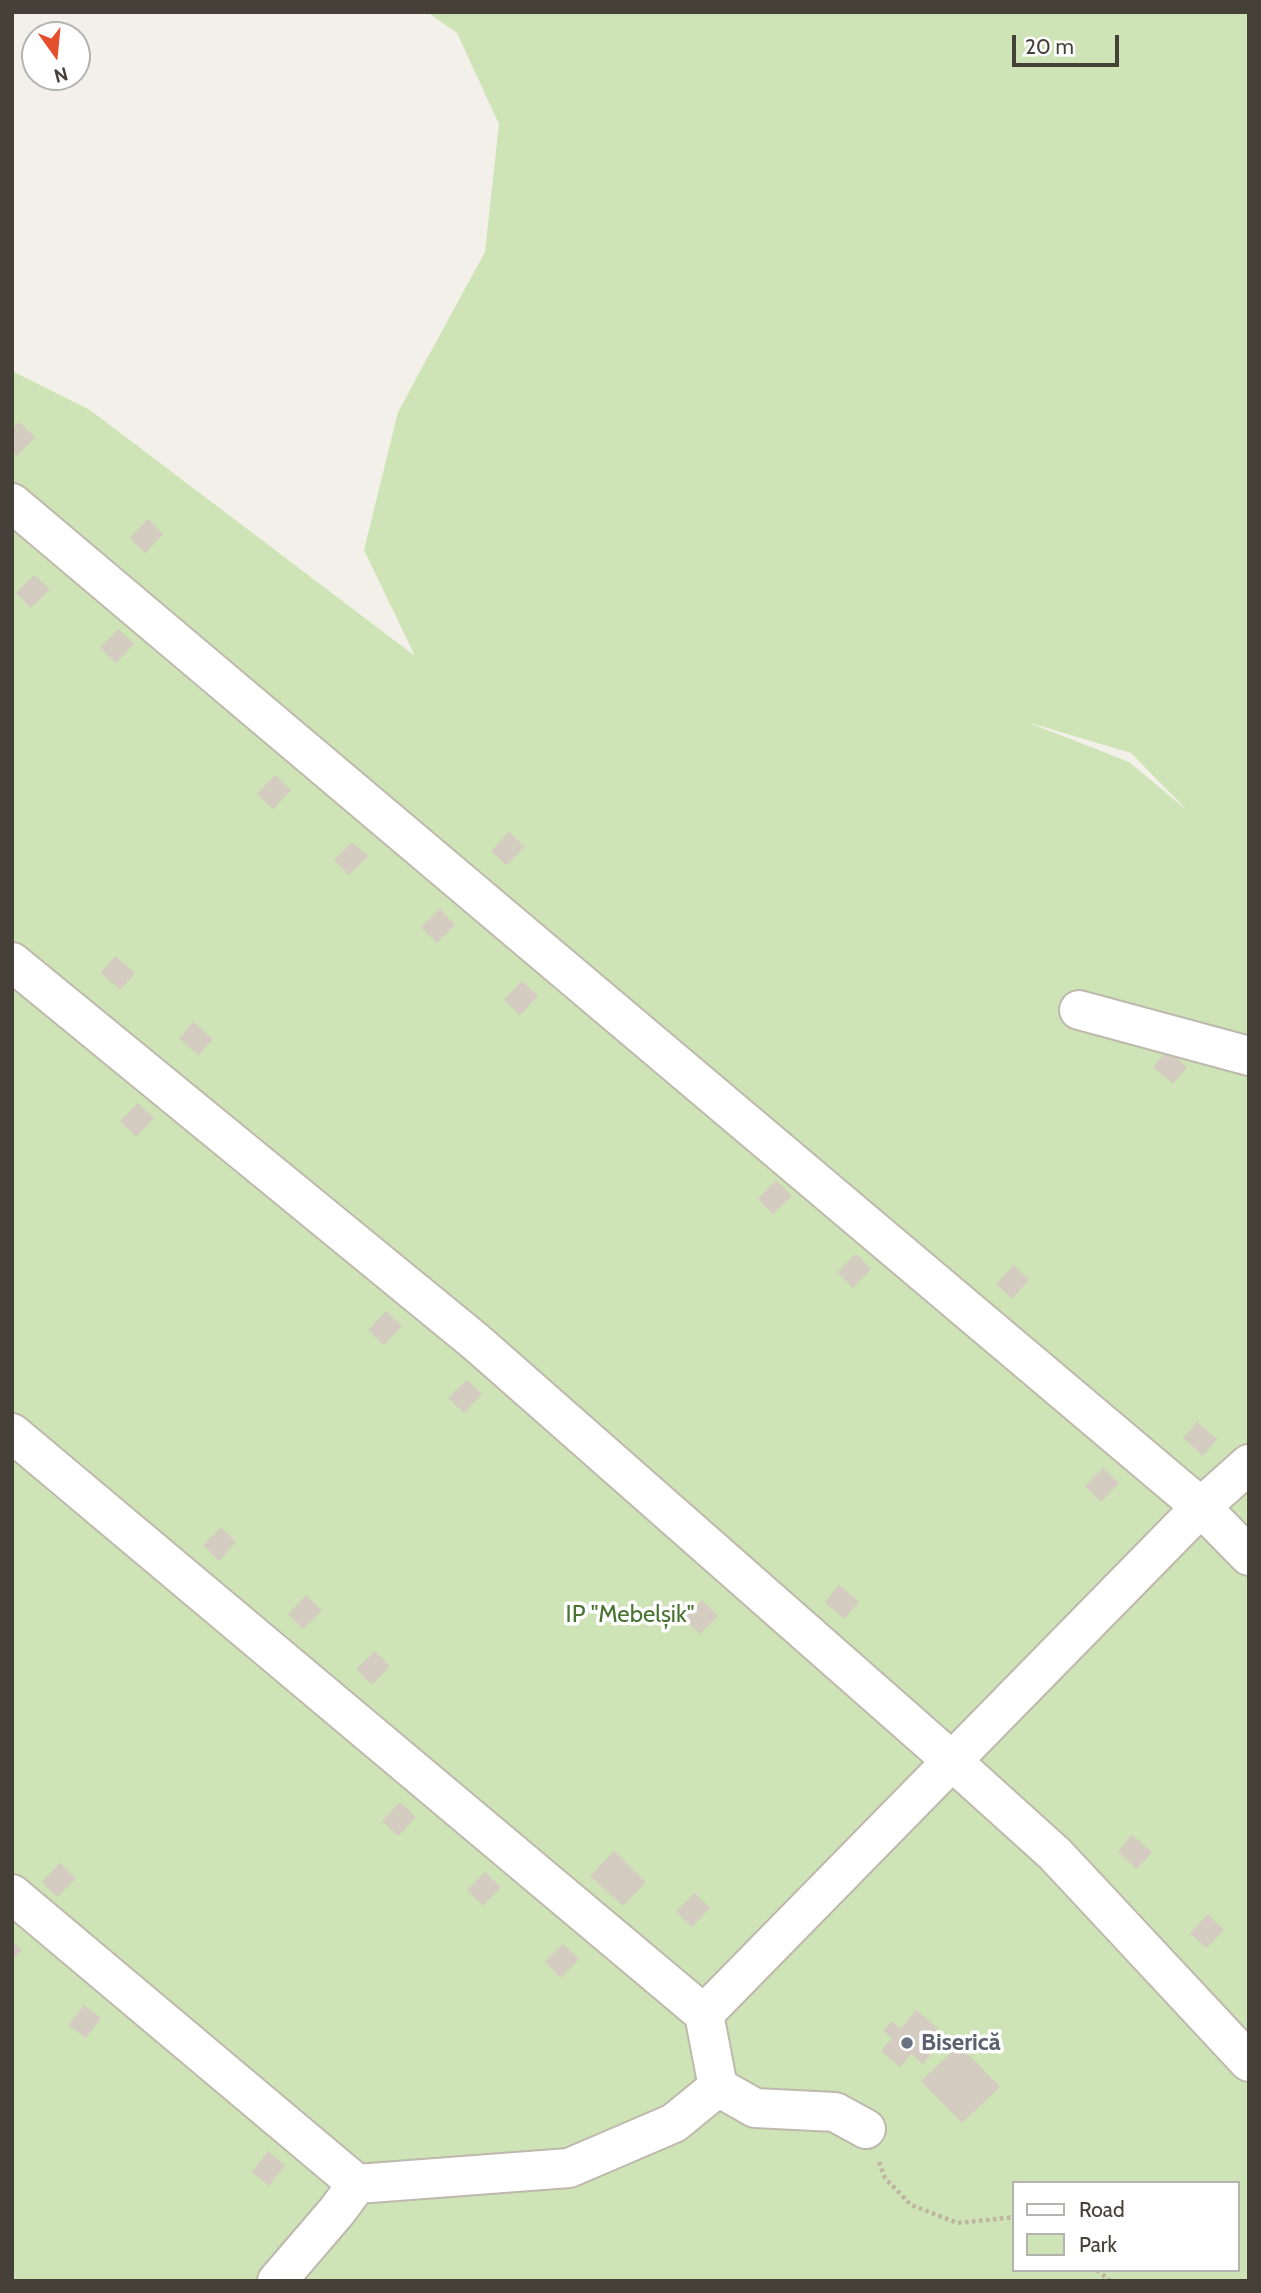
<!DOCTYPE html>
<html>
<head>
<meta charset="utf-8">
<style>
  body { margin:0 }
  #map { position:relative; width:1261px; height:2293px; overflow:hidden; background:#f3f0e9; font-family:Cabin,sans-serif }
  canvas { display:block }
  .frame { position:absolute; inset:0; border:14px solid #464138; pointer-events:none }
  .legend { position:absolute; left:1012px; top:2181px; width:228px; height:91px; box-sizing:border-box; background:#fff; border:2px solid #b5b3af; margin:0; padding:9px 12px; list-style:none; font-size:21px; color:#464138 }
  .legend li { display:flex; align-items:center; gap:14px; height:35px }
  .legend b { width:35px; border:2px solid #b5b3af }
  .north { position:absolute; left:21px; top:21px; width:70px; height:70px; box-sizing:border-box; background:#fff; border:2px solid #b5b3af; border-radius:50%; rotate:165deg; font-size:19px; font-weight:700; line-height:28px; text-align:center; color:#464138 }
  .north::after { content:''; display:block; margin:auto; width:24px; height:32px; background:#e54f2e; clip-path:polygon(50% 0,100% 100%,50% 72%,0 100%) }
  .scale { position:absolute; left:1012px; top:35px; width:107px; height:32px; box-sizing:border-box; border:4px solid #464138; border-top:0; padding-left:9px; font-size:21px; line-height:24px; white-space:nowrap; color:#464138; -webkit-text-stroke:5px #fff; paint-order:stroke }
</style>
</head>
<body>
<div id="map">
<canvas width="1261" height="2293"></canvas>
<div class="frame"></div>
<ul class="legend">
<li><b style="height:9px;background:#fff"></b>Road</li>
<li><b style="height:19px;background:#cee3b6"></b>Park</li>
</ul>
<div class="north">N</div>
<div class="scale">20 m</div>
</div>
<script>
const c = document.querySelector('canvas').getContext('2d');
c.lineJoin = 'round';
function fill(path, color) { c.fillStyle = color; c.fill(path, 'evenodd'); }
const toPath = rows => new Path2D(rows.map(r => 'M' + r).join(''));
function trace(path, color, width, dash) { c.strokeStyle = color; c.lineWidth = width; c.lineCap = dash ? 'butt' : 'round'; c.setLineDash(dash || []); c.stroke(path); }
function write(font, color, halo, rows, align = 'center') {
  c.font = font + ' Cabin,sans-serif'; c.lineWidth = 7; c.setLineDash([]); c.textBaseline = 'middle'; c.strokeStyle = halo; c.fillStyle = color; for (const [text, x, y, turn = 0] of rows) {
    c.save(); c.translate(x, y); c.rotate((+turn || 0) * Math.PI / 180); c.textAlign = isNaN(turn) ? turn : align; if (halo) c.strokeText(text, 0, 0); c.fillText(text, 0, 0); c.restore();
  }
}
const green = toPath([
  [427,12,1249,12,1249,2281,12,2281,12,371,90,410,415,656,364,550,398,412,485,252,499,124,457,33],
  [1027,722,1131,753,1189,812,1129,762],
  [1014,2183,1238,2183,1238,2270,1014,2270]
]);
const building = toPath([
  [19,422,35,437,17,456,12,451,12,429],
  [148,519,163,534,145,553,130,538],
  [34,575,50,589,31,608,16,593],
  [118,629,134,644,116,663,100,648],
  [275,775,291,790,273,809,257,794],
  [509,832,525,847,506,865,491,851],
  [352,842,368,856,349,875,334,860],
  [440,909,455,925,437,943,421,927],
  [115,956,135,973,120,990,101,973],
  [522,981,538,996,520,1015,504,1000],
  [193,1022,213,1039,199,1055,179,1039],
  [1167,1050,1187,1067,1173,1084,1153,1067],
  [138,1103,154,1118,136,1137,120,1121],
  [776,1180,792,1196,773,1214,758,1199],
  [856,1254,871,1269,853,1288,837,1272],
  [1014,1265,1029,1280,1012,1299,996,1284],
  [386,1311,402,1326,384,1345,368,1330],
  [467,1380,482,1394,464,1413,448,1398],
  [1197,1422,1217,1439,1203,1456,1183,1438],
  [1103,1468,1119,1483,1101,1502,1085,1486],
  [221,1527,236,1542,219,1561,203,1545],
  [839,1585,859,1602,844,1619,825,1602],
  [306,1595,322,1611,303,1629,288,1614],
  [702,1600,718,1616,700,1634,684,1619],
  [375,1651,390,1666,372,1685,356,1669],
  [400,1802,416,1817,398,1836,382,1821],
  [1132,1835,1152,1852,1137,1869,1118,1852],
  [614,1851,646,1882,623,1906,590,1876],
  [60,1863,76,1879,57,1897,42,1882],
  [485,1872,501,1887,483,1906,467,1890],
  [694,1893,710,1908,692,1927,676,1912],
  [1208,1914,1224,1930,1206,1948,1190,1933],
  [12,1941,22,1950,12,1960],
  [563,1944,579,1959,561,1978,545,1962],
  [84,2005,101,2018,86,2038,68,2025],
  [916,2010,938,2028,923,2047,931,2054,923,2064,911,2054,900,2067,881,2051,892,2038,883,2031,892,2021,901,2029],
  [959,2045,1000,2087,962,2123,921,2081],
  [268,2151,285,2165,269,2186,252,2172]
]);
const path = toPath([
  [879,2162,885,2178,911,2205,958,2223,1014,2217],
  [1097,2270,1110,2281]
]);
const minor = toPath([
  [12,503,1201,1507,1249,1556],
  [12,962,476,1342,952,1761,1055,1854,1249,2062],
  [1079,1010,1249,1056],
  [12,1433,704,2014,718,2087,755,2108,835,2112,866,2129],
  [12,1894,357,2184,569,2168,674,2123,718,2087],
  [704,2014,1201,1507,1249,1464],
  [277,2281,337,2211,357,2184]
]);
const markers = [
  [907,2043,7,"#6b7280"]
];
const parkNames = [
  ["IP \"Mebelșik\"",630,1615]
];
const worshipNames = [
  ["Biserică",921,2043]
];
fill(green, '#cee3b6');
fill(building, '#d4ccc0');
trace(minor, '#beb8ad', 42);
trace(path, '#beb49f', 4.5, [3.5, 3.5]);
trace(minor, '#fff', 38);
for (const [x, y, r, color] of markers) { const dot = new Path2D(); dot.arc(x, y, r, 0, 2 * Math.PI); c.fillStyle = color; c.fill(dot); trace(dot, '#fff', 2.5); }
write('24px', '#487331', '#fff', parkNames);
write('bold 24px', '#5b616d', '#fff', worshipNames, 'left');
</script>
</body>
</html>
